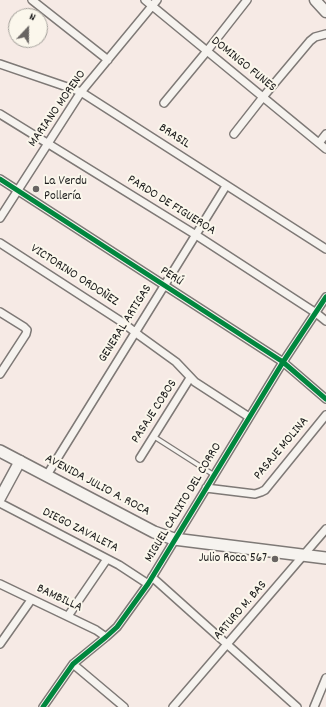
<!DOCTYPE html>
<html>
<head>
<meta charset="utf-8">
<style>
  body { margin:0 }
  #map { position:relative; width:326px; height:707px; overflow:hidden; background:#f6eae5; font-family:Dekko,sans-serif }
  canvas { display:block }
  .north { position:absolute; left:8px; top:8px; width:40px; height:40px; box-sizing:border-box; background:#fbf7ec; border:1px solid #a29f99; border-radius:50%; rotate:22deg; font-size:11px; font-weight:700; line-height:16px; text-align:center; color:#1c1c1c }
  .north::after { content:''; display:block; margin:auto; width:14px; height:18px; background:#686462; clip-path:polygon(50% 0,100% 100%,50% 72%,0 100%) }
</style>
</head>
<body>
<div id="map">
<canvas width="326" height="707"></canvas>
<div class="north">N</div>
</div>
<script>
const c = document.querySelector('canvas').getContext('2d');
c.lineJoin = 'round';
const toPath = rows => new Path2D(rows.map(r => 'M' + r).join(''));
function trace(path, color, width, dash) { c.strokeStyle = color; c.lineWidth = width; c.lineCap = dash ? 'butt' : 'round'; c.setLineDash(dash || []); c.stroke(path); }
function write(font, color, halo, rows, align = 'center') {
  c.font = font + ' Dekko,sans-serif'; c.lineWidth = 4; c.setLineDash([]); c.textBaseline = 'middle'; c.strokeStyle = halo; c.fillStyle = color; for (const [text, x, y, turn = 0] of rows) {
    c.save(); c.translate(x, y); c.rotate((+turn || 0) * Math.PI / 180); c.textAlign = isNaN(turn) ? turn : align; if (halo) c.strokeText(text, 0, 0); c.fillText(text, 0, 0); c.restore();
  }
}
const service = toPath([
  [153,436,214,475]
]);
const minor = toPath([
  [32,0,108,60],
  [145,0,326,149],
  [0,64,73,89,81,92,326,249],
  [164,103,207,51,247,0],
  [0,114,196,235,316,313,326,321],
  [234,134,263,97,310,41,315,37,326,34],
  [319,143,326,134],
  [0,179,283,362,326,399],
  [0,218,81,92,157,0],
  [0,243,122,322,140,336,176,362,195,382,249,417],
  [0,312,24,327,27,330,26,334,0,374],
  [140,458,190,378],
  [47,475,226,186],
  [206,488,255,494,261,492,265,490,326,415],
  [0,503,119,565,148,584],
  [152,577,297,707],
  [0,584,96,630,106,637],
  [68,616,107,559],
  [0,644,31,600],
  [73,664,124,707],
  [43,707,73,664,106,637,117,627,148,584,283,362,326,297],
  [173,707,326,529],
  [314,707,326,678]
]);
const secondary = toPath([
  [315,0,326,12],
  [0,498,20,461]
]);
const primary = toPath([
  [0,451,154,532,174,539,326,558]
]);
const cycleway = toPath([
  [0,179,283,362,326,399],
  [43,707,73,664,106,637,117,627,148,584,283,362,326,297]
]);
const markers = [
  [36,189,4,"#686462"],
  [275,559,4,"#686462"]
];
const streetNames = [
  ["DOMINGO FUNES",243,65,39],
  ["MARIANO MORENO",58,109,-55],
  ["BRASIL",174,137,33],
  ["PARDO DE FIGUEROA",171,206,32],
  ["VICTORINO ORDOÑEZ",74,276,33],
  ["PERÚ",171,277,33],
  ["GENERAL ARTIGAS",126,324,-58],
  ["PASAJE COBOS",155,412,-57],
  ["PASAJE MOLINA",282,449,-50],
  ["AVENIDA JULIO A. ROCA",97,486,28],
  ["MIGUEL CALIXTO DEL CORRO",184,503,-59],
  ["DIEGO ZAVALETA",80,531,27],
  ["BAMBILLA",59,599,25],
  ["ARTURO M. BAS",241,611,-49]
];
const poiNames = [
  ["La Verdu",44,182],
  ["Pollería",44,197],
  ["Julio Roca 567",267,559,"right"]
];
trace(service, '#7e7976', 6);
trace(minor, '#7e7976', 10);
trace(secondary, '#7e7976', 13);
trace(primary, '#7e7976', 14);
trace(service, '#f6f3ef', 3.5);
trace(minor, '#f6f3ef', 7);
trace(secondary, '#f6f3ef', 10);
trace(primary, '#f6f3ef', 11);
trace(cycleway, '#00873e', 5);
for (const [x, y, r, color] of markers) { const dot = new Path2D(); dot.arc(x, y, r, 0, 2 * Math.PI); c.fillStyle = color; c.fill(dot); trace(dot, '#fbf7ec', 1.5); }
write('13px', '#1c1c1c', '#fbf7ec', streetNames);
write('13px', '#1c1c1c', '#fbf7ec', poiNames, 'left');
</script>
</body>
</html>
